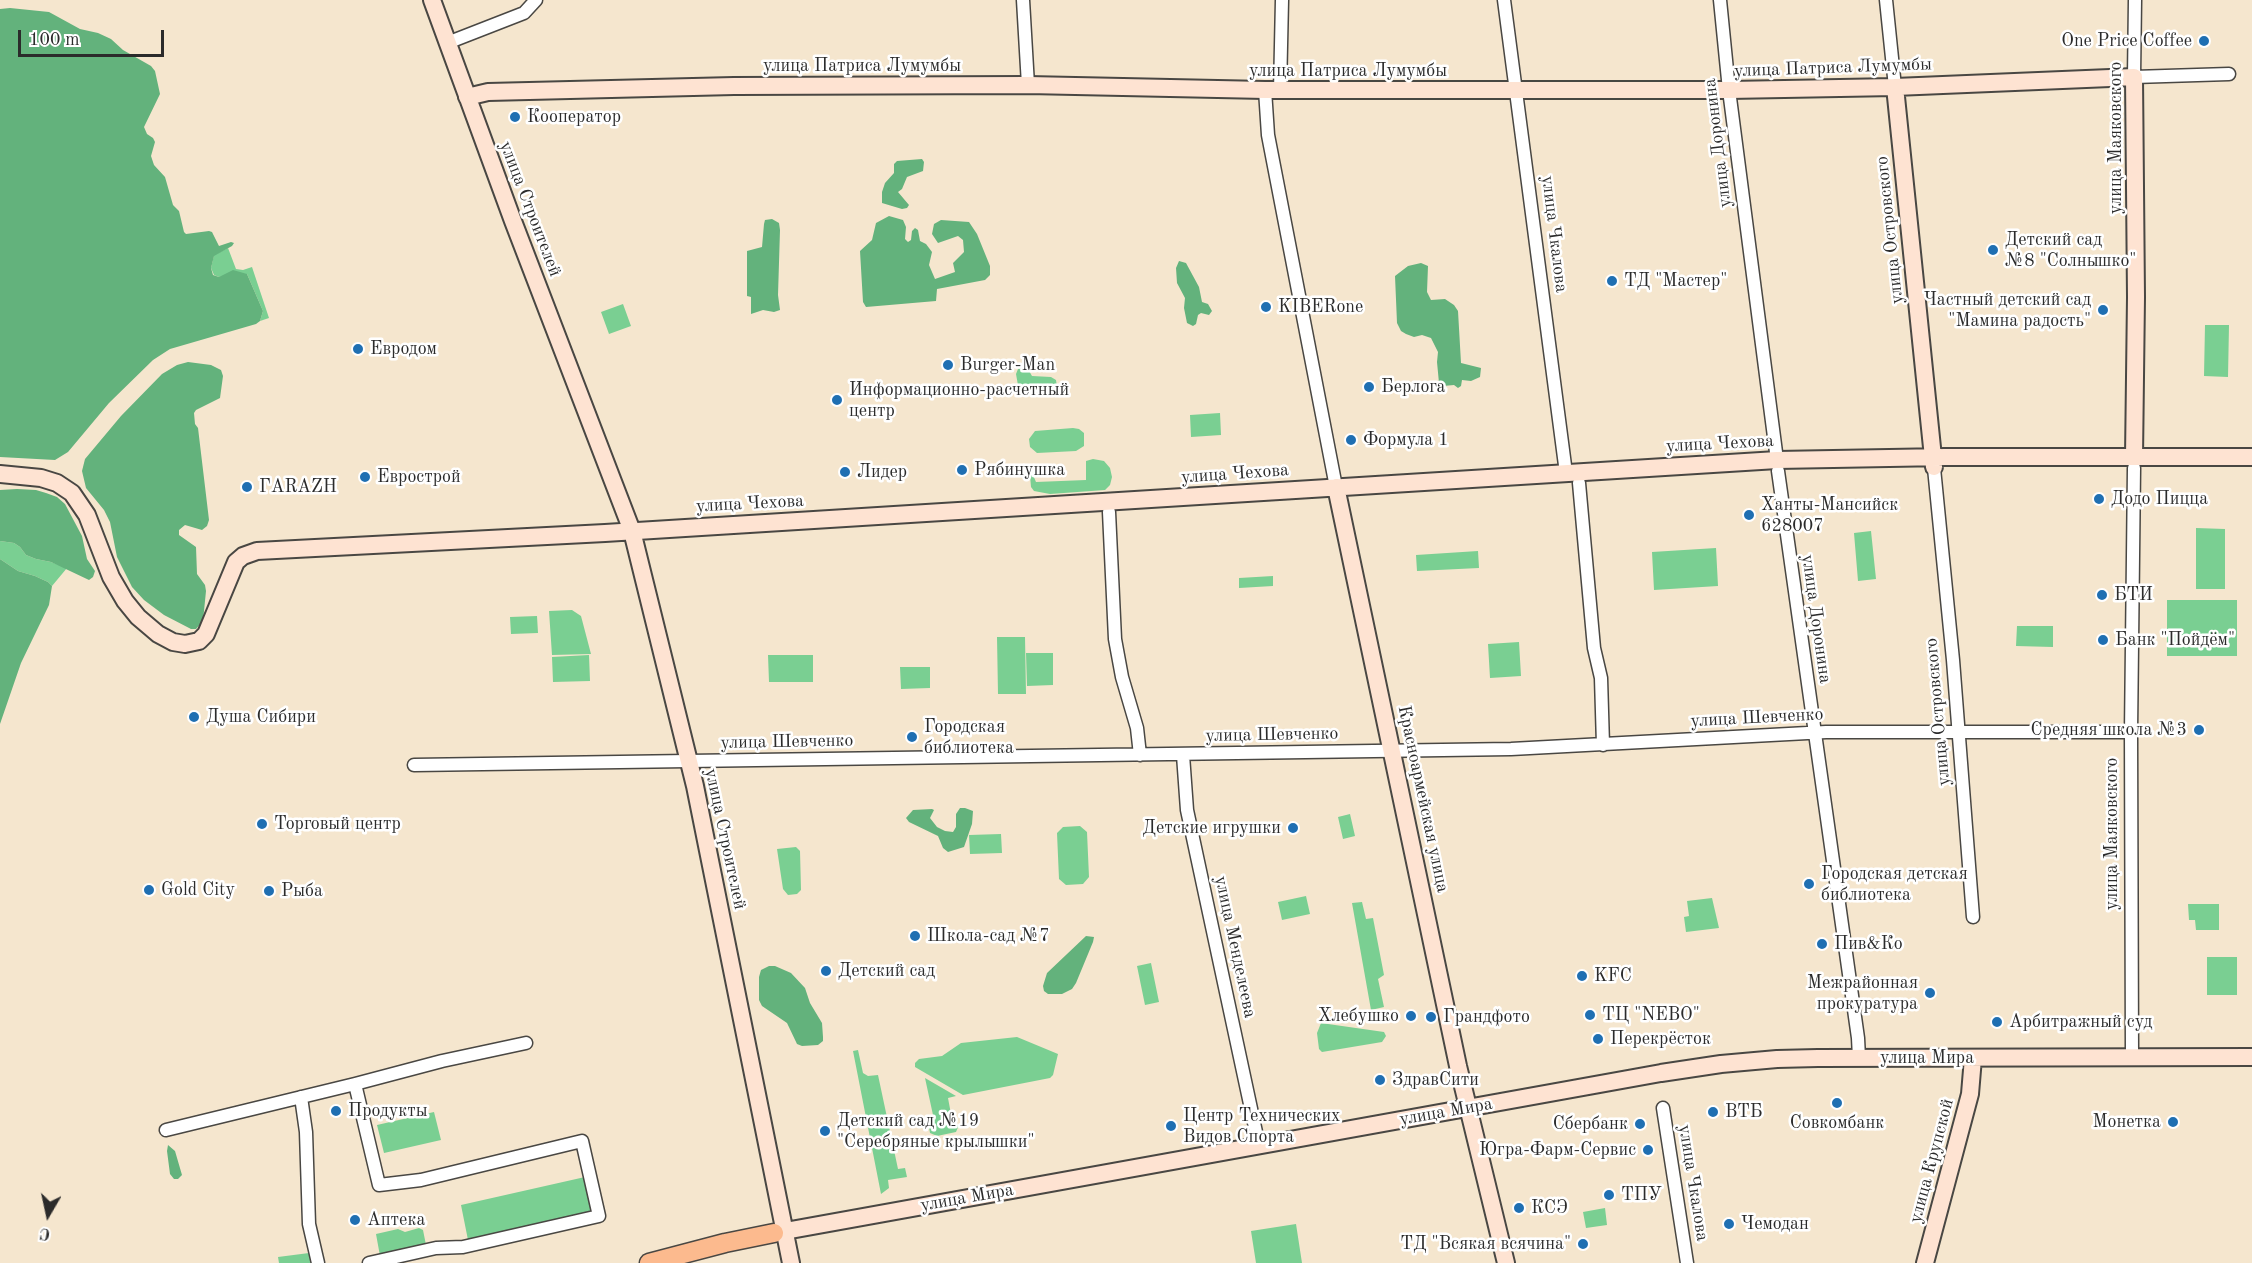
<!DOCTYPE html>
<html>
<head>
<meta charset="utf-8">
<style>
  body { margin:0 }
  #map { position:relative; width:2252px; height:1263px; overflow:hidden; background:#f5e6ce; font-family:"Old Standard TT",serif }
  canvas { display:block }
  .north { position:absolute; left:18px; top:1185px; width:60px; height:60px; -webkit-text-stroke:4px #fff; paint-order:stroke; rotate:189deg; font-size:16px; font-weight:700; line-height:24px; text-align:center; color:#2b2b2b }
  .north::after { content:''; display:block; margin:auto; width:21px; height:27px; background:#2b2b2b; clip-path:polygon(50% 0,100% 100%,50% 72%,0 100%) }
  .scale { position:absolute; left:18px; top:30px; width:146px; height:27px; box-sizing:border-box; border:3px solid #2b2b2b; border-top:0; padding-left:8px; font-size:18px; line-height:21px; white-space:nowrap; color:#2b2b2b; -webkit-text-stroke:4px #fff; paint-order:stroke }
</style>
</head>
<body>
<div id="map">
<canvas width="2252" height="1263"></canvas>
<div class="north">С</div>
<div class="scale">100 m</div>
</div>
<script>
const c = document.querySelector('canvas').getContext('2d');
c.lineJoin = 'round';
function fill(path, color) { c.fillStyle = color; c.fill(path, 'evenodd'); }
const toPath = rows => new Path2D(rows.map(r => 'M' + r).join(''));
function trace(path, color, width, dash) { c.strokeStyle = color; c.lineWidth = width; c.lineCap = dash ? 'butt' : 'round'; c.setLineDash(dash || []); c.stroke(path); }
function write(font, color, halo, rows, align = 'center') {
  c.font = font + ' "Old Standard TT",serif'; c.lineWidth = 5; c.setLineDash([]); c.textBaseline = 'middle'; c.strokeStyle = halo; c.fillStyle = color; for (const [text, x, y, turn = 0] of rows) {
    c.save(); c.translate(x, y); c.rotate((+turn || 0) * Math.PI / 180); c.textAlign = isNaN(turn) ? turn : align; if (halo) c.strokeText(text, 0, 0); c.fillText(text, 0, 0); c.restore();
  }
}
const green = toPath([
  [228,248,236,269,243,270,252,267,269,318,260,321,263,311,247,274,219,277,214,275,211,268,214,255],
  [623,304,631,326,609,334,601,312],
  [2205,325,2229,325,2228,377,2204,376],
  [1023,367,1028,369,1032,376,1051,377,1056,380,1057,387,1053,391,1022,393,1019,391,1016,374,1018,369],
  [1220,413,1221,435,1191,437,1190,415],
  [1073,428,1079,429,1084,433,1084,446,1076,451,1037,453,1030,447,1029,439,1035,431],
  [1093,459,1104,461,1110,468,1112,477,1110,485,1105,490,1050,494,1034,491,1031,487,1030,475,1033,475,1036,482,1086,480,1086,461],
  [2196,528,2225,529,2225,589,2196,589],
  [1871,531,1876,579,1858,581,1854,533],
  [0,541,14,543,20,547,26,555,36,559,51,562,67,568,52,586,48,582,35,576,18,571,0,559],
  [1716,548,1718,586,1654,590,1652,552],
  [1478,551,1479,568,1417,571,1416,555],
  [1273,576,1273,586,1239,588,1239,578],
  [2167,600,2237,600,2237,656,2167,656],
  [572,610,581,616,591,654,552,655,549,611],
  [537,616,538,633,511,634,510,617],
  [2017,626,2053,626,2053,647,2016,646],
  [997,637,1025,637,1026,694,998,694],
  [1519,642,1521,676,1490,678,1488,644],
  [1026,653,1053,653,1053,685,1027,686],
  [589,655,590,681,553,682,552,657],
  [768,655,813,655,813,682,769,682],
  [900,667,930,667,930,688,901,689],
  [1350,814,1355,836,1343,839,1338,817],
  [1063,827,1080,826,1087,832,1089,877,1083,884,1066,885,1059,879,1057,833],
  [1001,834,1002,853,970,854,969,835],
  [796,847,800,851,801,890,797,894,788,895,783,889,777,849],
  [1306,896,1310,914,1282,920,1278,902],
  [1712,898,1719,928,1686,932,1684,917,1689,916,1687,901],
  [1362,902,1366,919,1373,918,1384,975,1378,979,1384,1007,1371,1010,1352,903],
  [2188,904,2219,904,2219,930,2196,930,2195,920,2189,920],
  [2207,957,2237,957,2237,995,2207,995],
  [1151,963,1159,1002,1145,1005,1137,966],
  [1321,1023,1384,1032,1386,1036,1382,1042,1322,1052,1319,1049,1317,1033],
  [1017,1037,1058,1054,1053,1075,1050,1078,963,1095,915,1067,915,1063,919,1059,942,1056,961,1043],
  [858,1050,863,1073,868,1076,878,1075,898,1169,905,1168,907,1177,888,1180,889,1188,881,1194,853,1051],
  [925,1078,956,1096,948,1098,953,1125,959,1125,956,1132,937,1136,930,1133,928,1122,933,1115],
  [434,1112,441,1140,384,1153,377,1125],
  [585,1177,592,1212,468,1240,461,1205],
  [1605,1208,1607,1225,1586,1228,1583,1212],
  [1296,1224,1302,1263,1256,1263,1251,1231],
  [419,1228,423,1230,426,1245,380,1256,376,1234,398,1229,405,1232],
  [309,1253,311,1263,279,1263,278,1257]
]);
const forest = toPath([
  [10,8,49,12,80,29,98,33,111,39,123,50,151,66,155,71,160,94,144,127,147,134,153,138,155,142,151,156,154,165,165,177,173,205,179,211,184,232,186,234,209,231,212,232,219,246,231,242,234,243,232,246,214,256,211,268,213,275,219,277,233,270,247,274,263,311,260,321,256,324,170,349,153,360,109,403,68,452,55,460,0,457,0,9],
  [922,159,924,162,923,171,907,177,902,189,898,192,909,205,907,208,902,209,882,203,882,192,885,183,894,173,894,164,897,161],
  [889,216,903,220,906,227,905,239,908,242,911,240,912,231,915,228,918,230,920,241,926,244,932,252,929,265,935,279,955,272,953,263,964,252,963,240,958,236,938,243,932,234,934,224,941,220,969,222,977,234,990,266,990,275,985,280,937,289,936,301,866,307,863,302,860,251,872,240,876,223],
  [772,219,779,223,780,230,778,295,780,310,774,312,763,310,751,314,751,297,747,296,747,251,762,247,764,224,765,220],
  [1179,261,1186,263,1199,287,1202,302,1208,304,1212,311,1209,315,1201,313,1198,315,1196,324,1193,326,1187,323,1184,308,1185,298,1177,283,1176,268],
  [1421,263,1428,266,1427,292,1431,300,1445,299,1454,305,1458,311,1461,363,1481,368,1480,377,1471,381,1462,380,1461,386,1458,388,1454,385,1443,386,1439,383,1437,362,1438,352,1431,338,1422,335,1414,337,1406,334,1401,331,1397,323,1395,276,1408,266],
  [188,362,211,365,221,370,223,376,220,398,196,410,194,413,195,424,198,428,209,520,207,526,202,530,185,525,179,530,179,535,196,547,197,574,205,585,206,591,203,621,196,629,191,629,164,615,144,600,132,587,117,557,110,522,104,510,86,488,82,471,85,459,121,416,162,374,177,365],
  [17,489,36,490,46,493,57,497,65,504,82,536,87,559,95,571,93,577,89,580,51,562,36,559,26,555,20,547,14,543,0,541,0,490],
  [0,559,18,571,35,576,48,582,52,586,49,605,21,663,0,724],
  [960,808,965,808,973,811,972,824,964,847,948,852,943,848,938,836,909,822,906,818,913,810,932,809,934,810,930,818,937,827,945,831,953,832,956,827,956,814],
  [1086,936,1094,937,1093,942,1076,983,1072,989,1062,994,1048,994,1044,991,1043,986,1047,973],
  [769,966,775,966,791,973,805,988,810,1003,822,1023,823,1037,823,1041,818,1045,802,1046,797,1044,787,1023,762,1006,759,1000,759,977,761,970],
  [168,1145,175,1151,182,1175,178,1179,174,1179,170,1174,167,1151]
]);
const street = toPath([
  [1023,0,1028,85],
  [1504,0,1566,473],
  [1720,0,1729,90,1777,460],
  [1886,0,1895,87],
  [2135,0,2134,77,2229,74],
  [447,43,524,13,536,0],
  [1265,90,1268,135,1336,487],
  [1280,91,1282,0],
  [1934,468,1953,660,1973,917],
  [1778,471,1858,1038,1859,1058],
  [1579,483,1594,648,1601,678,1603,745],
  [1109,512,1115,639,1122,677,1137,728,1140,755],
  [1183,755,1187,810,1259,1146],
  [414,765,1511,749,1826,732,2131,732],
  [2132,1057,2131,732,2134,468],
  [355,1084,379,1185,421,1180,582,1141,599,1216,463,1247,436,1248,369,1263],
  [301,1097,306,1132,309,1224,318,1263],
  [1663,1108,1687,1263],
  [166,1130,355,1084,442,1061,526,1043]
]);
const secondary = toPath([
  [432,0,513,221,632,531,695,786,791,1263],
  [1895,87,1934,467],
  [467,97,488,92,734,86,1028,85,1265,90,1729,90,1895,87,2134,77,2136,297,2134,457],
  [0,474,41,478,57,483,72,493,87,515,111,577,125,601,138,617,158,634,173,642,185,644,199,641,206,634,236,562,243,556,257,551,605,533,1777,460,1945,457,2252,457],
  [1336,487,1458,1066,1506,1263],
  [774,1233,1661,1073,1721,1064,1777,1059,1818,1058,2252,1057],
  [1925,1263,1970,1094,1973,1058]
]);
const primary = toPath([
  [649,1263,725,1243,774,1233]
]);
const markers = [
  [2204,41,6,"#1f6fb2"],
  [515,117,6,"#1f6fb2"],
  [1993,250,6,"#1f6fb2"],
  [1612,281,6,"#1f6fb2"],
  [1266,307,6,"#1f6fb2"],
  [2103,310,6,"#1f6fb2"],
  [358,349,6,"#1f6fb2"],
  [948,365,6,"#1f6fb2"],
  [1369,387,6,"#1f6fb2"],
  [837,400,6,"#1f6fb2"],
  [1351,440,6,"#1f6fb2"],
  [962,470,6,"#1f6fb2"],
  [845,472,6,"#1f6fb2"],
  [365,477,6,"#1f6fb2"],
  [247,487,6,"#1f6fb2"],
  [2099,499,6,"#1f6fb2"],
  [1749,515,6,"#1f6fb2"],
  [2102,595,6,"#1f6fb2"],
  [2103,640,6,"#1f6fb2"],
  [194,717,6,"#1f6fb2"],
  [2199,730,6,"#1f6fb2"],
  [912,737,6,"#1f6fb2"],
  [262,824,6,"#1f6fb2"],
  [1293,828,6,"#1f6fb2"],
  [1809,884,6,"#1f6fb2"],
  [149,890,6,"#1f6fb2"],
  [269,891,6,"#1f6fb2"],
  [915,936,6,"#1f6fb2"],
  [1822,944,6,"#1f6fb2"],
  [826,971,6,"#1f6fb2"],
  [1582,976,6,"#1f6fb2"],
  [1930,993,6,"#1f6fb2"],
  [1590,1015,6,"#1f6fb2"],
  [1411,1016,6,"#1f6fb2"],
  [1431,1017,6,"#1f6fb2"],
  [1997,1022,6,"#1f6fb2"],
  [1598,1039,6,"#1f6fb2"],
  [1380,1080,6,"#1f6fb2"],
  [1837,1103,6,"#1f6fb2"],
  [336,1111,6,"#1f6fb2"],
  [1713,1112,6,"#1f6fb2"],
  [2173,1122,6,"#1f6fb2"],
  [1640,1124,6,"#1f6fb2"],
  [1171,1126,6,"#1f6fb2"],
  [825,1131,6,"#1f6fb2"],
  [1648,1150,6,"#1f6fb2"],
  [1609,1195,6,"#1f6fb2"],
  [1519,1208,6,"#1f6fb2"],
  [355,1220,6,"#1f6fb2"],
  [1729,1224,6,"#1f6fb2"],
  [1583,1244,6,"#1f6fb2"]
];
const poiNames = [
  ["One Price Coffee",2192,41,"right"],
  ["Кооператор",527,117],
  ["Детский сад",2005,240],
  ["№8 \"Солнышко\"",2005,261],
  ["ТД \"Мастер\"",1624,281],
  ["Частный детский сад",2091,300,"right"],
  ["\"Мамина радость\"",2091,321,"right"],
  ["KIBERone",1278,307],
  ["Евродом",370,349],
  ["Burger-Man",960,365],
  ["Берлога",1381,387],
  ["Информационно-расчетный",849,390],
  ["центр",849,411],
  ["Формула 1",1363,440],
  ["Рябинушка",974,470],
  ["Лидер",857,472],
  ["Еврострой",377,477],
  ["ГARAZH",259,487],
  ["Додо Пицца",2111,499],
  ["Ханты-Мансийск",1761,505],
  ["628007",1761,526],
  ["БТИ",2114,595],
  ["Банк \"Пойдём\"",2115,640],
  ["Душа Сибири",206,717],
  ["Городская",924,727],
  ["библиотека",924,748],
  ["Средняя школа №3",2187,730,"right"],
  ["Торговый центр",274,824],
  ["Детские игрушки",1281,828,"right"],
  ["Городская детская",1821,874],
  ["библиотека",1821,895],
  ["Gold City",161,890],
  ["Рыба",281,891],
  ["Школа-сад №7",927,936],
  ["Пив&Ко",1834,944],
  ["Детский сад",838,971],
  ["KFC",1594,976],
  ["Межрайонная",1918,983,"right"],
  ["прокуратура",1918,1004,"right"],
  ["ТЦ \"NEBO\"",1602,1015],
  ["Хлебушко",1399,1016,"right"],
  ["Грандфото",1443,1017],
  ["Арбитражный суд",2009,1022],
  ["Перекрёсток",1610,1039],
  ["ЗдравСити",1392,1080],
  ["Продукты",348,1111],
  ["ВТБ",1725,1112],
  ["Центр Технических",1183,1116],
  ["Видов Спорта",1183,1137],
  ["Детский сад №19",837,1121],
  ["\"Серебряные крылышки\"",837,1142],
  ["Монетка",2161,1122,"right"],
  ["Совкомбанк",1837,1123,"center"],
  ["Сбербанк",1628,1124,"right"],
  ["Югра-Фарм-Сервис",1636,1150,"right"],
  ["ТПУ",1621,1195],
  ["КСЭ",1531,1208],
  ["Аптека",367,1220],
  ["Чемодан",1741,1224],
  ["ТД \"Всякая всячина\"",1571,1244,"right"]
];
const streetNames = [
  ["улица Патриса Лумумбы",862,66],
  ["улица Патриса Лумумбы",1833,68,-2],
  ["улица Патриса Лумумбы",1348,71],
  ["улица Маяковского",2116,138,-90],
  ["улица Доронина",1718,143,-97],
  ["улица Строителей",530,209,69],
  ["улица Островского",1890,230,-96],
  ["улица Чкалова",1554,234,83],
  ["улица Чехова",1720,444,-3],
  ["улица Чехова",1235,474,-4],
  ["улица Чехова",750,504,-3],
  ["улица Доронина",1816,619,82],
  ["улица Островского",1938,712,-95],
  ["улица Шевченко",1757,718,-3],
  ["улица Шевченко",1272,735,-1],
  ["улица Шевченко",787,742,-1],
  ["Красноармейская улица",1423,799,78],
  ["улица Маяковского",2112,834,-90],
  ["улица Строителей",725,839,78],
  ["улица Менделеева",1235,947,78],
  ["улица Мира",1927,1058],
  ["улица Мира",1446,1112,-10],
  ["улица Крупской",1932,1161,-75],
  ["улица Чкалова",1693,1183,81],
  ["улица Мира",967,1198,-10]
];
fill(green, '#7acf92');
fill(forest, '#63b27c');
trace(street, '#494743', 15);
trace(secondary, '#494743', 20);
trace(primary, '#494743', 21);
trace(street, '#fff', 12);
trace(secondary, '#fee3d2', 16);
trace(primary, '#fcba8e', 18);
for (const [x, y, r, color] of markers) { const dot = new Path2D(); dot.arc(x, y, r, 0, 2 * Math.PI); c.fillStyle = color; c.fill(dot); trace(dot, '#fff', 2); }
write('18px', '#2b2b2b', '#fff', poiNames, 'left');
write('18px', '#2b2b2b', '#fff', streetNames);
</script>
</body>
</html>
